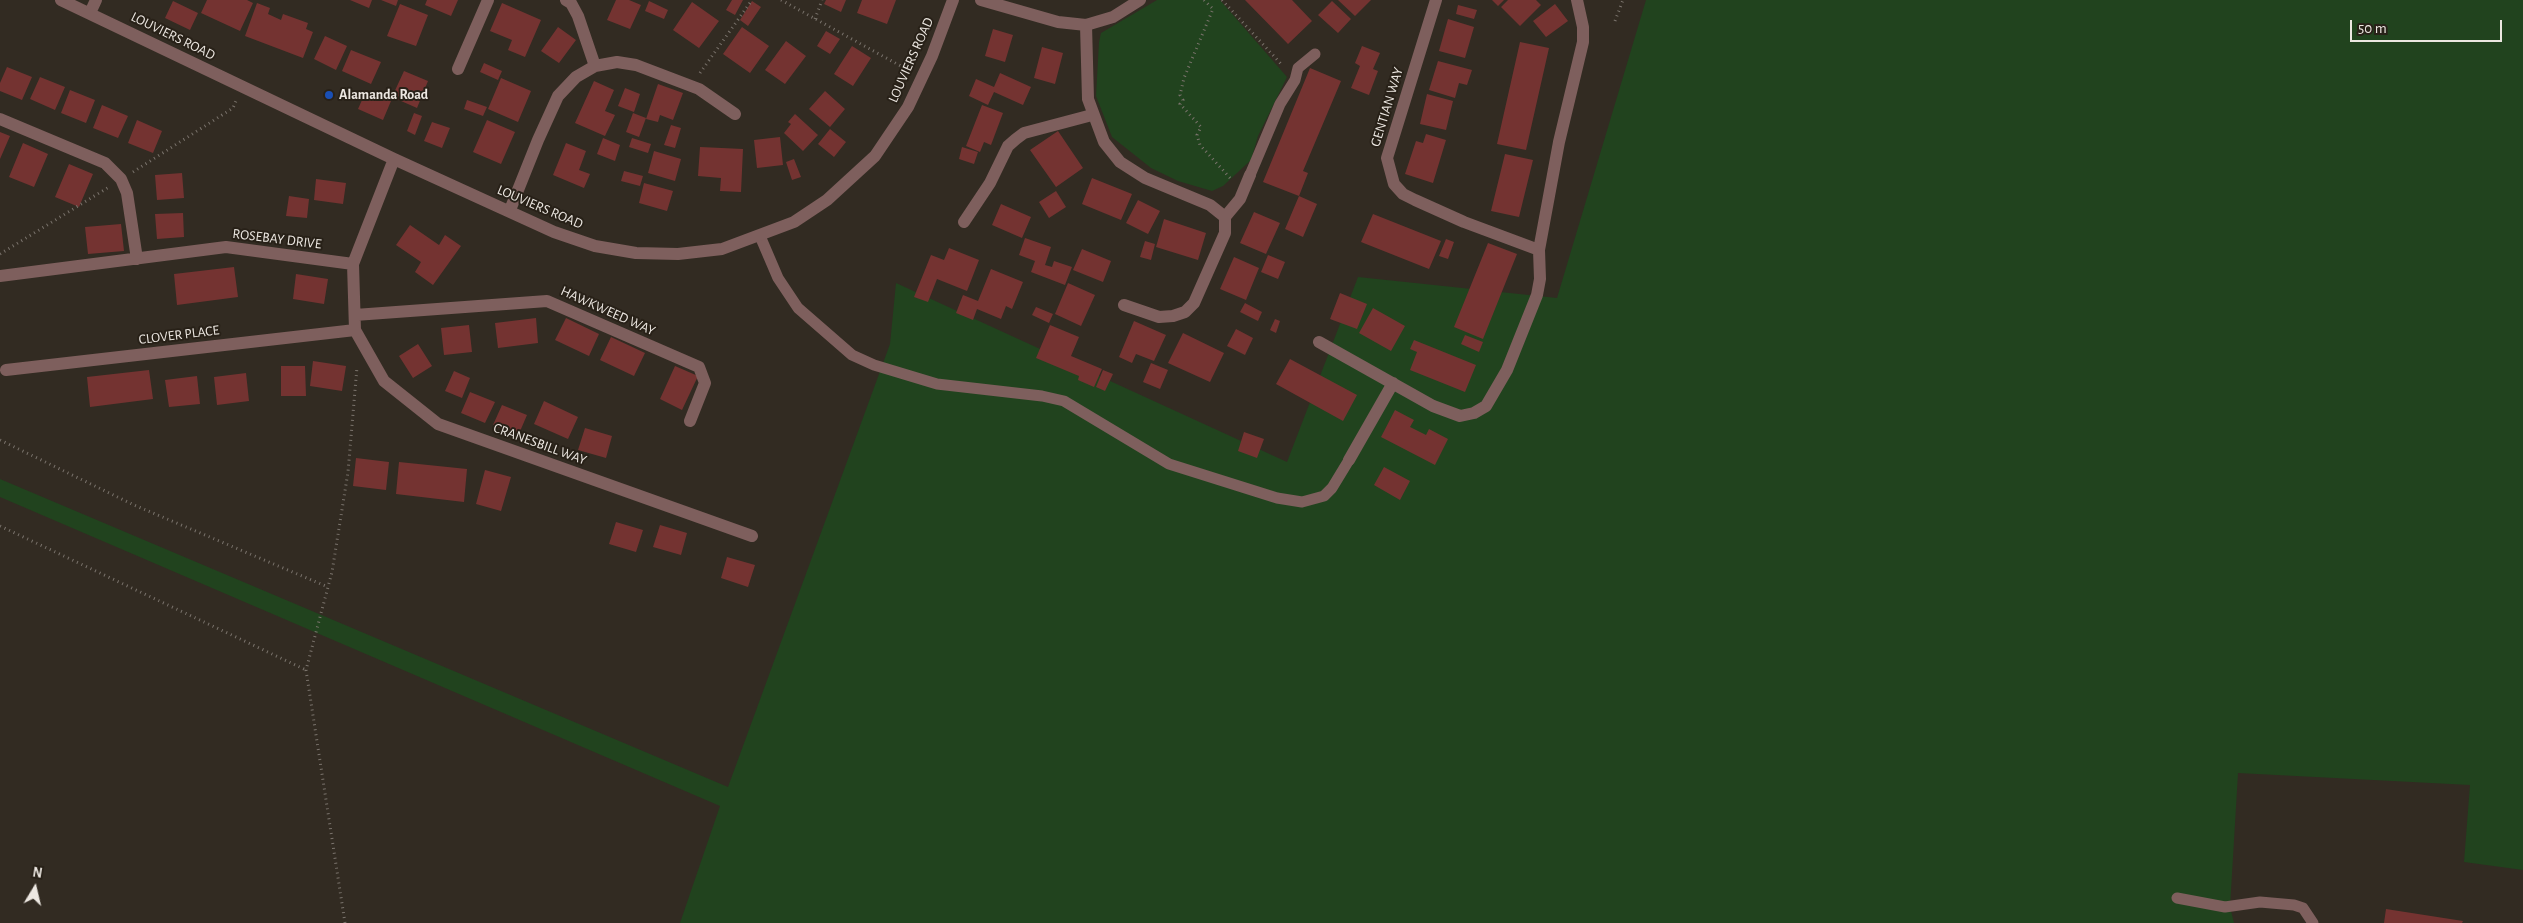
<!DOCTYPE html>
<html>
<head>
<meta charset="utf-8">
<style>
  body { margin:0 }
  #map { position:relative; width:2523px; height:923px; overflow:hidden; background:#322b22; font-family:"Alegreya Sans",sans-serif }
  canvas { display:block }
  .north { position:absolute; left:10px; top:863px; width:50px; height:50px; -webkit-text-stroke:4px #282118; paint-order:stroke; rotate:9deg; font-size:14px; font-weight:700; line-height:20px; text-align:center; color:#ece7e1 }
  .north::after { content:''; display:block; margin:auto; width:18px; height:22px; background:#ece7e1; clip-path:polygon(50% 0,100% 100%,50% 72%,0 100%) }
  .scale { position:absolute; left:2350px; top:20px; width:152px; height:22px; box-sizing:border-box; border:2px solid #ece7e1; border-top:0; padding-left:6px; font-size:15px; line-height:18px; white-space:nowrap; color:#ece7e1; -webkit-text-stroke:4px #282118; paint-order:stroke }
</style>
</head>
<body>
<div id="map">
<canvas width="2523" height="923"></canvas>
<div class="north">N</div>
<div class="scale">50 m</div>
</div>
<script>
const c = document.querySelector('canvas').getContext('2d');
c.lineJoin = 'round';
function fill(path, color) { c.fillStyle = color; c.fill(path, 'evenodd'); }
const toPath = rows => new Path2D(rows.map(r => 'M' + r).join(''));
function trace(path, color, width, dash) { c.strokeStyle = color; c.lineWidth = width; c.lineCap = dash ? 'butt' : 'round'; c.setLineDash(dash || []); c.stroke(path); }
function write(font, color, halo, rows, align = 'center') {
  c.font = font + ' "Alegreya Sans",sans-serif'; c.lineWidth = 4; c.setLineDash([]); c.textBaseline = 'middle'; c.strokeStyle = halo; c.fillStyle = color; for (const [text, x, y, turn = 0] of rows) {
    c.save(); c.translate(x, y); c.rotate((+turn || 0) * Math.PI / 180); c.textAlign = isNaN(turn) ? turn : align; if (halo) c.strokeText(text, 0, 0); c.fillText(text, 0, 0); c.restore();
  }
}
const green = toPath([
  [1157,0,1220,0,1287,77,1258,136,1251,160,1223,186,1212,191,1178,181,1151,168,1112,137,1096,96,1099,42,1101,33],
  [1646,0,2523,0,2523,870,2464,862,2470,785,2238,773,2230,907,2234,923,680,923,720,806,0,497,0,479,728,787,890,344,896,283,1287,462,1358,277,1557,298]
]);
const building = toPath([
  [207,0,247,0,253,3,240,31,201,13],
  [350,0,372,0,369,8],
  [381,0,398,0,396,6],
  [427,0,458,0,451,16,425,5],
  [616,0,629,0,641,5,630,29,607,20],
  [732,0,743,0,735,15,726,10],
  [826,0,846,0,841,12,824,4],
  [862,0,896,0,887,24,857,13],
  [1245,0,1292,0,1312,21,1288,44],
  [1338,0,1371,0,1355,16],
  [1492,0,1504,0,1498,6],
  [1508,0,1536,0,1541,5,1520,26,1501,7],
  [173,1,198,13,190,30,165,18],
  [649,1,668,10,664,19,645,11],
  [752,1,761,7,748,26,740,20],
  [1332,1,1351,19,1338,33,1318,15],
  [692,2,719,21,699,48,673,30],
  [257,3,270,8,268,14,281,20,283,14,308,23,306,29,313,32,303,58,245,36],
  [502,3,541,20,525,57,508,50,512,40,490,31],
  [400,4,428,15,416,46,387,36],
  [1555,4,1568,21,1546,37,1533,21],
  [1458,5,1477,10,1474,19,1456,14],
  [1448,19,1474,27,1465,58,1439,51],
  [558,27,576,40,559,63,541,51],
  [742,27,769,46,750,73,723,54],
  [993,29,1013,35,1005,62,985,56],
  [826,31,840,39,830,54,817,46],
  [325,36,347,46,336,70,314,59],
  [786,41,806,56,785,84,765,70],
  [1520,42,1549,48,1526,150,1497,144],
  [852,46,871,58,853,86,834,74],
  [1362,46,1380,53,1373,69,1378,71,1369,95,1351,88,1360,66,1355,63],
  [1042,47,1063,53,1055,84,1034,78],
  [351,50,381,62,371,84,342,71],
  [1438,61,1472,70,1467,85,1459,83,1455,98,1429,90],
  [484,63,502,71,498,80,480,72],
  [7,67,32,77,22,100,0,91,0,83],
  [1310,68,1341,81,1303,171,1308,173,1299,196,1263,182],
  [404,71,428,81,417,108,392,97],
  [1000,73,1031,87,1023,105,994,92,988,105,969,96,976,79,994,87],
  [40,77,65,87,55,110,30,99],
  [501,78,531,91,518,122,488,109],
  [594,81,614,90,605,111,615,115,605,136,575,123],
  [658,84,683,93,673,120,660,115,658,122,646,119],
  [625,88,640,94,634,112,618,106],
  [70,90,95,100,86,123,61,113],
  [366,91,391,101,383,120,358,109],
  [825,91,845,109,830,127,809,109],
  [1427,94,1453,101,1446,130,1420,124],
  [467,100,487,107,483,116,464,109],
  [102,105,128,116,118,138,93,128],
  [982,105,1003,113,991,145,984,142,980,152,966,146],
  [414,113,422,116,415,135,407,131],
  [633,113,646,118,639,137,626,132],
  [795,114,818,135,803,151,784,133,791,124,788,122],
  [137,120,162,131,153,153,128,143],
  [487,120,515,132,501,164,473,152],
  [432,122,450,128,442,148,424,141],
  [671,125,681,128,675,148,664,145],
  [830,129,846,142,834,157,818,144],
  [1058,131,1083,168,1056,187,1030,150],
  [0,132,10,136,0,159],
  [1426,134,1446,140,1433,183,1405,174,1416,141,1423,143],
  [780,137,783,165,757,168,754,140],
  [603,138,620,145,615,161,597,154],
  [632,138,651,144,648,153,629,147],
  [23,143,48,154,34,187,9,177],
  [566,143,586,151,579,170,590,174,584,188,553,175],
  [700,147,743,149,741,192,720,191,721,178,698,176],
  [962,147,978,152,974,164,959,159],
  [654,151,681,159,675,181,648,173],
  [1505,154,1533,160,1519,217,1491,211],
  [794,159,801,177,792,180,786,162],
  [69,164,93,174,79,207,55,197],
  [624,171,643,176,640,186,621,181],
  [182,173,184,198,157,200,155,175],
  [1092,178,1132,194,1121,220,1082,204],
  [316,179,346,183,343,204,314,200],
  [644,183,673,191,667,211,639,203],
  [1056,191,1066,207,1049,218,1039,202],
  [289,196,309,199,307,218,286,216],
  [1299,196,1317,204,1303,237,1285,229],
  [1138,200,1160,211,1148,234,1126,223],
  [1001,204,1031,217,1022,238,992,225],
  [1254,212,1280,223,1266,254,1240,243],
  [183,213,184,237,157,239,155,214],
  [1373,214,1441,241,1429,269,1361,242],
  [1164,219,1206,233,1198,260,1156,247],
  [121,224,124,251,88,254,85,227],
  [410,225,439,245,445,235,461,246,433,285,415,272,421,262,396,245],
  [1025,238,1051,247,1045,265,1052,267,1054,261,1072,267,1065,285,1031,272,1035,261,1019,255],
  [1446,239,1454,242,1448,259,1439,256],
  [1145,241,1155,244,1151,260,1140,257],
  [1488,243,1517,254,1483,339,1454,327],
  [949,248,979,260,967,291,937,279,928,302,914,297,931,255,944,260],
  [1082,249,1111,261,1103,282,1073,270],
  [1268,255,1285,262,1278,279,1261,272],
  [1234,257,1259,268,1246,300,1220,289],
  [234,267,238,297,177,305,174,274],
  [991,269,1023,282,1012,309,1006,306,1001,319,977,309,973,320,956,313,963,295,978,301],
  [296,274,328,279,324,304,293,299],
  [1068,283,1095,295,1081,326,1055,314],
  [1340,293,1367,304,1357,329,1330,319],
  [1245,303,1262,312,1258,321,1240,312],
  [1036,307,1053,314,1049,323,1032,315],
  [1373,308,1405,326,1391,351,1359,333],
  [536,318,538,343,498,348,495,323],
  [566,318,599,334,589,356,555,340],
  [1275,319,1280,321,1276,333,1270,330],
  [1134,321,1166,335,1154,361,1136,354,1132,363,1119,357],
  [469,325,472,352,444,355,441,328],
  [1050,325,1079,337,1071,356,1102,369,1094,387,1078,380,1079,376,1036,358],
  [1236,329,1253,338,1245,355,1227,346],
  [1183,333,1224,353,1210,382,1168,363],
  [1465,335,1483,342,1479,352,1461,344],
  [611,337,645,353,634,376,600,360],
  [1414,340,1476,365,1465,392,1410,370,1417,352,1410,349],
  [418,344,432,366,413,378,399,356],
  [1290,359,1357,395,1343,421,1276,384],
  [313,361,346,366,342,391,310,386],
  [1151,363,1168,370,1160,389,1143,382],
  [281,366,305,366,306,396,281,396],
  [675,366,698,376,682,410,660,399],
  [149,370,153,399,90,407,87,377],
  [1103,370,1113,374,1105,391,1096,387],
  [454,371,470,378,462,398,445,391],
  [246,373,249,401,217,405,214,377],
  [197,376,200,404,169,407,165,380],
  [470,392,495,402,485,423,461,413],
  [544,401,578,417,568,439,534,424],
  [502,405,527,415,518,436,493,425],
  [1395,410,1414,420,1410,427,1426,435,1429,429,1448,439,1435,465,1381,437],
  [585,428,612,436,606,458,578,450],
  [1244,432,1264,439,1257,458,1238,451],
  [356,458,389,462,386,490,353,486],
  [399,462,467,469,464,502,396,494],
  [1384,467,1410,481,1400,500,1374,485],
  [485,470,511,477,501,511,476,504],
  [616,522,643,530,636,552,609,544],
  [660,525,687,533,681,555,653,547],
  [727,557,755,565,748,587,721,578],
  [2386,909,2463,921,2462,923,2384,923]
]);
const path = toPath([
  [781,0,908,70],
  [1204,0,1213,9,1184,78,1180,95,1183,100,1180,104,1201,127,1197,135,1200,145,1231,179],
  [1222,0,1283,66],
  [815,19,822,0],
  [1615,21,1623,0],
  [700,73,752,0],
  [133,172,233,108,236,101],
  [0,254,109,187],
  [0,440,134,505,328,587],
  [0,526,306,670],
  [345,923,306,670,332,572,348,472,357,367]
]);
const service = toPath([
  [1250,175,1280,104,1295,80,1298,68,1315,54],
  [760,236,778,278,798,308,852,355,874,365,937,384,1042,396,1064,401,1169,464,1277,498,1302,502,1324,496,1332,488,1349,460],
  [2177,898,2225,907,2260,902,2294,905,2303,908,2313,923]
]);
const minor = toPath([
  [61,0,394,159,554,232,595,246,636,253,678,254,722,249,794,222,827,200,875,156,908,107,932,56,953,0],
  [566,0,571,3,578,16,595,66],
  [981,0,1058,22,1086,25,1113,17,1140,0],
  [1436,0,1387,158,1394,184,1403,194,1415,200,1464,222,1539,250],
  [90,13,96,0],
  [1086,25,1088,99,1104,142,1120,162,1145,178,1210,205,1225,217],
  [458,69,488,0],
  [0,119,105,163,121,179,127,193,137,259],
  [394,159,353,264,355,330,384,381,438,424,752,536],
  [510,210,538,140,558,96,576,77,595,66,617,62,636,65,699,89,735,114],
  [964,222,990,183,1008,146,1016,139,1024,133,1092,115],
  [0,276,226,247,353,264],
  [1124,305,1159,317,1173,316,1185,312,1194,303,1225,233,1225,217,1240,199,1250,175],
  [355,315,547,301,699,367,705,383,690,421],
  [1319,342,1433,406,1460,416,1474,413,1486,406,1507,370,1537,295,1540,279,1539,250,1559,142,1583,42,1583,27,1577,0],
  [6,370,355,330],
  [1349,460,1393,383]
]);
const markers = [
  [329,95,5,"#1a4fb4"]
];
const streetNames = [
  ["LOUVIERS ROAD",173,36,26],
  ["LOUVIERS ROAD",911,60,-66],
  ["GENTIAN WAY",1387,107,-73],
  ["LOUVIERS ROAD",540,207,23],
  ["ROSEBAY DRIVE",277,239,7],
  ["HAWKWEED WAY",608,311,24],
  ["CLOVER PLACE",179,335,-7],
  ["CRANESBILL WAY",540,444,20]
];
const poiNames = [
  ["Alamanda Road",339,95]
];
fill(green, '#21431e');
fill(building, '#743331');
trace(path, '#7b746d', 3, [1, 4]);
trace(service, '#7e5f5d', 11);
trace(minor, '#7e5f5d', 12);
for (const [x, y, r, color] of markers) { const dot = new Path2D(); dot.arc(x, y, r, 0, 2 * Math.PI); c.fillStyle = color; c.fill(dot); trace(dot, '#282118', 2); }
write('14px', '#ece7e1', '#282118', streetNames);
write('bold 14px', '#ece7e1', '#282118', poiNames, 'left');
</script>
</body>
</html>
